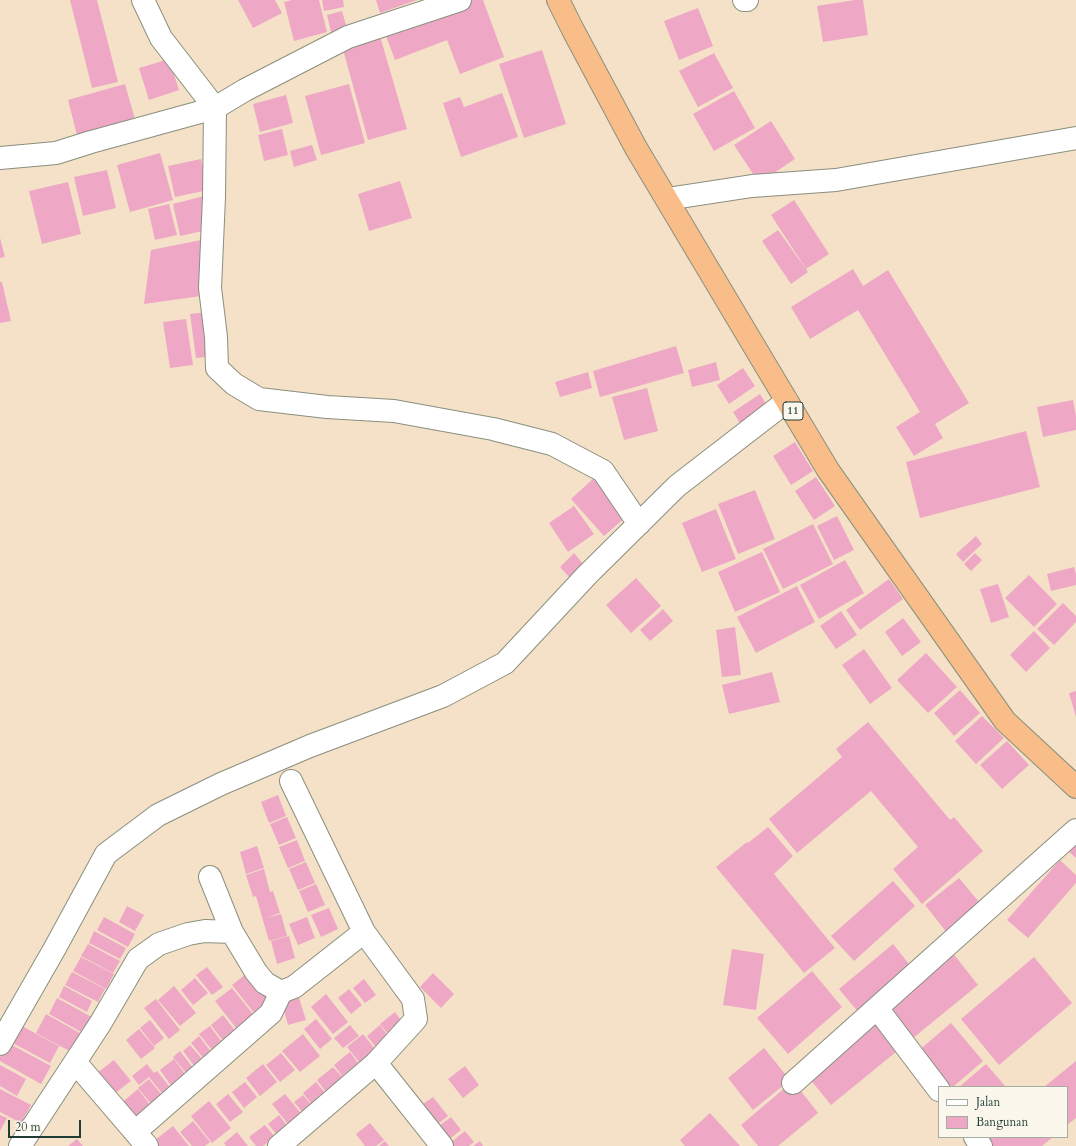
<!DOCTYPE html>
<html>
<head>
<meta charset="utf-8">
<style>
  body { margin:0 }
  #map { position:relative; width:1076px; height:1146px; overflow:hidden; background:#f4e1c7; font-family:Cardo,serif }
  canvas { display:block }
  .legend { position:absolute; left:938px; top:1086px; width:130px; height:52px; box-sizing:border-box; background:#fbf7ec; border:1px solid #a3ada2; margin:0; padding:5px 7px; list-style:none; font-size:12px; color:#1f3d34 }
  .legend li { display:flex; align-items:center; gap:8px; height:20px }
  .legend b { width:20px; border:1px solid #a3ada2 }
  .scale { position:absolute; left:8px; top:1120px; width:73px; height:18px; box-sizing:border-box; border:2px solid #1f3d34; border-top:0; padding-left:5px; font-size:12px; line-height:14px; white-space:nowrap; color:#1f3d34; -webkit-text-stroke:3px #fbf7ec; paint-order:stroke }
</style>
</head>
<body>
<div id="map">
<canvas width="1076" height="1146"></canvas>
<ul class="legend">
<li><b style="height:5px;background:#fff"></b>Jalan</li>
<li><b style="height:11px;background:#eea8c6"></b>Bangunan</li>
</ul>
<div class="scale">20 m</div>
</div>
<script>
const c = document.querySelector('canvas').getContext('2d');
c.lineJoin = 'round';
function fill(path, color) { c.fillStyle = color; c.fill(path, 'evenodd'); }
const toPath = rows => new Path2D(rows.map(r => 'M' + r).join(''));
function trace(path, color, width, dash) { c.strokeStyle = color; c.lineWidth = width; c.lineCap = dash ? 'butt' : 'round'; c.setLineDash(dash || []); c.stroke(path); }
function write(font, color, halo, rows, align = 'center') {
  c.font = font + ' Cardo,serif'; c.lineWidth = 4; c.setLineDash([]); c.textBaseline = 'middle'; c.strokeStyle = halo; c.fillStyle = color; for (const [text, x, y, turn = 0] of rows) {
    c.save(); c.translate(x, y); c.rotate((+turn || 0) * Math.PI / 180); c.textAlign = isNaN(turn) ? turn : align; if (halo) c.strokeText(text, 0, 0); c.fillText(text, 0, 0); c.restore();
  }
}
const building = toPath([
  [70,0,97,0,118,82,92,88],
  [238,0,275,0,282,13,253,28],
  [292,0,319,0,327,32,294,41,284,2],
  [322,0,343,0,344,7,324,11],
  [376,0,417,0,380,13],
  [472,0,483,0,504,57,460,74,447,40,395,60,385,33],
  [855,0,863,0,868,35,823,42,817,6],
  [698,8,713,46,679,60,664,21],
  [342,11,348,32,332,36,327,15],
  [380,36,407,129,368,140,342,46],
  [542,50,566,124,524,138,499,64],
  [714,53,733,88,698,107,679,71],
  [169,59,179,90,149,100,139,68],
  [125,84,136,123,78,139,68,100],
  [349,84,365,143,321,155,305,96],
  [734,91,755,128,714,151,693,114],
  [502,93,518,137,461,157,443,103,460,97,464,107],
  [286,95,293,123,260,132,253,104],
  [771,121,795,159,759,183,734,145],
  [282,129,288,155,264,161,258,135],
  [312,145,317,160,294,167,290,151],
  [160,153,173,200,130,212,117,165],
  [201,159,208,190,175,197,168,166],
  [107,170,116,208,83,216,74,177],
  [400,181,412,218,369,231,358,194],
  [68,182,81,234,42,244,29,191],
  [204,196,212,229,180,236,173,204],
  [794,200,829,254,806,269,771,215],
  [169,204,177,235,155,240,148,209],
  [778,230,808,272,791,284,762,241],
  [0,238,5,257,0,258],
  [211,238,201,296,144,304,151,250],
  [853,269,863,286,888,270,969,403,935,424,943,438,914,456,896,427,920,412,858,310,810,339,791,307],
  [0,282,2,282,11,321,0,323],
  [209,312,215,356,196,358,190,314],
  [186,319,193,365,170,368,163,322],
  [676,346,684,373,600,397,593,371],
  [716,362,720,380,692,387,688,370],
  [743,368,755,386,729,404,717,385],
  [588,372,592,388,560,397,555,382],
  [647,388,658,431,624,440,612,397],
  [760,394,770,410,743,428,733,412],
  [1073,400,1076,417,1076,430,1043,437,1037,407],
  [1026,431,1040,487,920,518,906,462],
  [795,442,813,471,791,485,773,456],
  [816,477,835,506,814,520,795,491],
  [594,478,627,516,604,536,571,499],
  [755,490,775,539,738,554,718,504],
  [574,506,594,534,568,552,549,523],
  [716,509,736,559,702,572,682,523],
  [837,516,854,550,834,560,817,526],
  [813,524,833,564,783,589,763,549],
  [976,536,982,544,963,562,956,554],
  [762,552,780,592,735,612,718,572],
  [574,553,585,566,571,579,560,567],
  [975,553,982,560,971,571,964,564],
  [845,560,864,593,819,619,800,585],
  [1074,567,1076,574,1076,585,1051,591,1047,574],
  [1029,575,1057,604,1034,627,1005,598],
  [636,578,661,606,631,633,606,605],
  [889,579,903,599,860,630,846,610],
  [998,584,1009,617,991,623,980,589],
  [797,586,815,622,756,653,737,617],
  [1063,603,1076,616,1076,622,1054,645,1037,629],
  [663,609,673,621,650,641,640,630],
  [841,611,857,635,836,649,820,626],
  [903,618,921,642,902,656,885,632],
  [735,627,741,675,722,677,716,630],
  [1034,631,1050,648,1026,672,1010,655],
  [864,649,892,688,870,704,842,665],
  [926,653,957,687,928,713,897,680],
  [772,672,780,702,729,714,722,685],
  [960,690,980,713,954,736,934,713],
  [1076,691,1076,717,1069,693],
  [982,716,1004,738,976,764,955,741],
  [868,722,950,820,954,817,983,851,922,904,893,869,918,847,871,791,797,853,769,819,842,757,836,749],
  [1007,741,1029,765,1002,789,980,765],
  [278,795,286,816,269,823,261,802],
  [287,817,296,838,279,845,270,824],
  [768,827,793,856,774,874,835,948,804,973,716,867,747,842,748,843],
  [297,840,305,861,288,868,279,847],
  [1076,842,1076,858,1068,851],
  [257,846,264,868,246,874,240,852],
  [1060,860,1076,875,1076,883,1028,938,1007,920],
  [306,862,315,883,298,890,289,869],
  [264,869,270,892,273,891,280,913,266,918,281,914,287,936,269,941,256,896,253,897,246,875],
  [959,878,990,915,955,943,925,905],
  [893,881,915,906,854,961,831,936],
  [316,884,325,905,308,912,299,891],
  [127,906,144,915,135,931,119,922],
  [329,908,338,929,321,937,311,915],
  [104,917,135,934,128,947,97,930],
  [307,917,315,938,298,945,289,924],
  [94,931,126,948,120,959,89,943],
  [289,936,295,958,277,964,271,941],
  [88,944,120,961,113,973,81,956],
  [893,944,917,974,864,1019,839,989],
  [732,949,764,954,756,1010,723,1005],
  [952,952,978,985,831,1105,805,1073],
  [81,957,114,974,106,989,73,971],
  [1034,957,1072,1003,999,1065,961,1019],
  [207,967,223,987,212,995,196,975],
  [812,971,842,1007,788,1054,757,1018],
  [72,972,105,989,98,1002,65,985],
  [247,973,273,1006,258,1018,232,985],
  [433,973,454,994,441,1008,420,987],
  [195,978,208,993,193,1005,181,990],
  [364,979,376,995,365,1003,353,988],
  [64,986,92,1001,87,1012,59,997],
  [174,986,196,1013,180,1026,158,1000],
  [232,988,257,1019,240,1033,215,1001],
  [349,989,362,1005,351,1014,338,998],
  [326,994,348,1022,333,1034,311,1007],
  [57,998,99,1021,90,1037,49,1014],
  [299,998,306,1020,288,1025,282,1003],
  [156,999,180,1030,169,1039,144,1008],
  [395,1012,406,1027,392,1039,380,1024],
  [46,1014,87,1037,77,1055,36,1033],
  [223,1015,237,1033,224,1042,211,1025],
  [316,1019,332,1039,320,1049,304,1029],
  [150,1020,164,1038,154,1046,140,1028],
  [951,1023,983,1061,953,1087,939,1087,911,1057],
  [18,1024,59,1046,50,1063,9,1041],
  [350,1025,359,1036,343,1048,334,1038],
  [380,1025,392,1041,379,1051,367,1036],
  [210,1026,222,1042,212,1050,199,1034],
  [139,1029,155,1048,141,1059,126,1040],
  [303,1034,320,1056,300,1072,282,1051],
  [363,1034,379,1054,363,1067,347,1047],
  [199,1036,212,1053,204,1059,191,1043],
  [8,1043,51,1066,41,1084,0,1061,0,1057],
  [190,1045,203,1060,195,1067,183,1051],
  [764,1048,790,1080,753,1110,728,1078],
  [180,1051,194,1069,187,1074,173,1057],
  [350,1052,358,1063,342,1076,334,1065],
  [281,1053,295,1070,280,1082,266,1065],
  [174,1059,186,1075,172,1087,160,1070],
  [114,1060,131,1081,114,1094,97,1073],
  [1076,1061,1076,1118,1067,1125,1067,1087,1044,1087],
  [147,1064,154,1073,157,1071,177,1096,169,1102,149,1077,139,1085,132,1076],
  [263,1064,277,1082,260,1096,246,1078],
  [986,1064,1006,1087,959,1087],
  [0,1065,26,1079,17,1096,0,1086],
  [465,1066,479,1085,463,1098,448,1079],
  [333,1067,343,1078,326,1092,317,1080],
  [149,1079,168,1103,158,1112,138,1088],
  [793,1081,818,1113,778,1146,758,1146,741,1125],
  [245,1082,257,1097,244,1108,232,1092],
  [316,1082,327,1095,313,1106,303,1093],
  [0,1089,31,1105,21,1123,0,1112],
  [138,1089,151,1106,133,1120,120,1104],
  [228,1094,243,1112,230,1122,216,1104],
  [285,1094,304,1117,291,1128,272,1104],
  [303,1095,314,1108,305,1115,294,1102],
  [433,1097,448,1116,434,1127,419,1107],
  [209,1101,231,1128,212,1143,191,1116],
  [710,1113,740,1146,685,1146,680,1140],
  [0,1115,7,1118,0,1131],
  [279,1115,288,1127,277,1135,268,1124],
  [451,1117,461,1130,447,1141,436,1128],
  [193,1121,210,1142,205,1146,192,1146,180,1132],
  [370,1123,384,1140,376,1146,365,1146,356,1134],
  [265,1125,275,1137,263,1146,256,1146,249,1137],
  [173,1126,189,1146,151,1146,150,1144],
  [465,1131,474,1142,469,1146,452,1146,450,1143],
  [237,1132,248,1146,226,1146,224,1143],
  [985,1137,1053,1137,1042,1146,993,1146],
  [77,1139,83,1146,68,1146],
  [385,1141,389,1146,379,1146],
  [480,1141,483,1146,473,1146]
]);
const minor = toPath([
  [143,0,161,38,215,108,214,197,210,288,216,337,217,368,234,384,259,399,327,407,394,411,493,429,552,444,603,471,639,524],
  [744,0,747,0],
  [0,158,56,153,91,142,215,108,245,90,348,37,460,0],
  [667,199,752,186,836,180,1076,138],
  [210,877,232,932],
  [877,1008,939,1090],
  [0,1044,55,948,106,854,158,815,221,784,310,746,443,696,505,663,587,575,677,486,787,401],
  [75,1062,147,1146],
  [376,1063,442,1146],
  [793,1083,1076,830],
  [135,1132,271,1013,281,992],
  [975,1137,981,1146],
  [20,1146,100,1024,138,959,159,944,188,934,205,931,232,932,256,972,265,983,281,992,294,987,364,932,291,781],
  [279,1146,376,1063,416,1019,413,999,364,932]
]);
const highway = toPath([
  [558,0,573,30,636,148,828,470,1005,721,1076,787]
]);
const shields = [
  [793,411,20]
];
const shieldNames = [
  ["11",793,411]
];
fill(building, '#eea8c6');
trace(minor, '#8a8f7e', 24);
trace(highway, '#8a8f7e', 24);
trace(minor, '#fff', 22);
trace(highway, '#f8bd88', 22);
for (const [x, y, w] of shields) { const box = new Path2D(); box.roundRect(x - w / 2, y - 9, w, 18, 3); c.fillStyle = '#fbf7ec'; c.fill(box); trace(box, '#1f3d34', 1); }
write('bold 11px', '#1f3d34', null, shieldNames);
</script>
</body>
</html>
